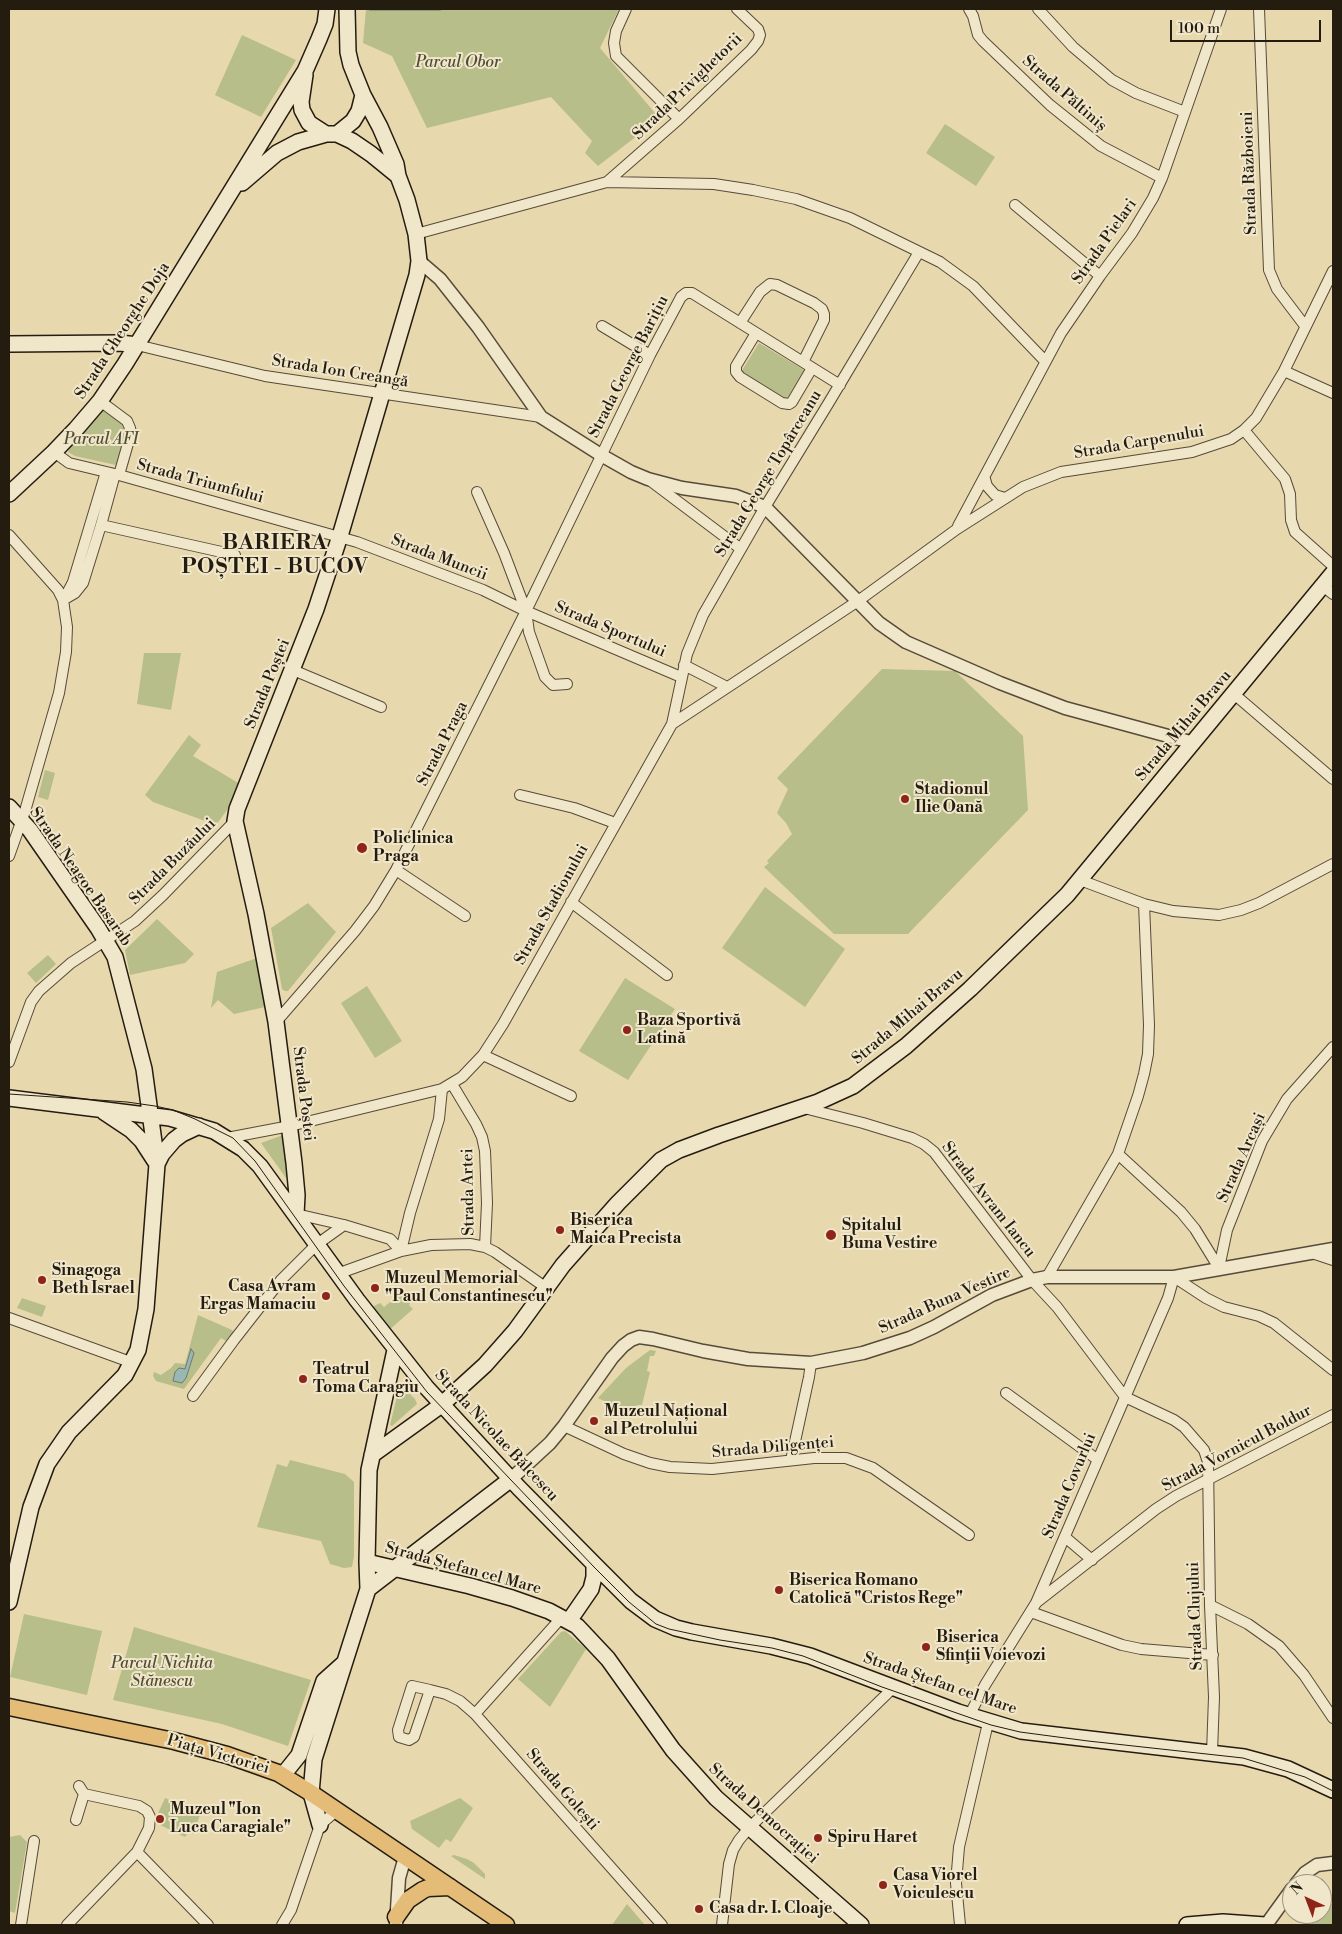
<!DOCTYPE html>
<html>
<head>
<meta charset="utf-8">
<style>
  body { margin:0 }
  #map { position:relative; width:1342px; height:1934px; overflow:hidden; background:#e8d8ae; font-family:"Libre Bodoni",serif }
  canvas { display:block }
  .frame { position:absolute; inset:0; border:10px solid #251c10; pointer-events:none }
  .north { position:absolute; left:1282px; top:1874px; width:50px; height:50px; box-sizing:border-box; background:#f0e6ca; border:1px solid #9f9580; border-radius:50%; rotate:317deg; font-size:14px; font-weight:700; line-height:20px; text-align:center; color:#251c10 }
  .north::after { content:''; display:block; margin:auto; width:18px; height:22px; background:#8f2418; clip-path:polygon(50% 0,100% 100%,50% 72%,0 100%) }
  .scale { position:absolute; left:1170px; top:20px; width:151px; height:22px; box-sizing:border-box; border:2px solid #251c10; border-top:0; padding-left:6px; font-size:15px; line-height:18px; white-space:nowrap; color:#251c10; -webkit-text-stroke:4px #f0e6ca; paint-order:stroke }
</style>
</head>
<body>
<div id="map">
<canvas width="1342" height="1934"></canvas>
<div class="frame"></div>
<div class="north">N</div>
<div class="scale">100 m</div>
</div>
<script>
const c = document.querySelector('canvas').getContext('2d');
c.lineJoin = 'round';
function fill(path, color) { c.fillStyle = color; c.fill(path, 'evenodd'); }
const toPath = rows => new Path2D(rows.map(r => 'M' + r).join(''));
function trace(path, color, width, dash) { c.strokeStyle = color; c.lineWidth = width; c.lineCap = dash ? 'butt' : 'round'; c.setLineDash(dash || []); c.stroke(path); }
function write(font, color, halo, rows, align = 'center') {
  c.font = font + ' "Libre Bodoni",serif'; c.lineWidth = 4; c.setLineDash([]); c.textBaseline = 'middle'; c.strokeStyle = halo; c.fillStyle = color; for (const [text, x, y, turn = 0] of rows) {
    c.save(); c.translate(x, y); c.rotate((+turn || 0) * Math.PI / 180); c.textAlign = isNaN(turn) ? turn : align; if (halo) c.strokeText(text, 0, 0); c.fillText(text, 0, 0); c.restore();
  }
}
const green = toPath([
  [366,9,619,9,600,48,655,113,651,125,598,166,585,153,592,141,551,97,427,128,392,56,363,43],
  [242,35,296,60,261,117,215,95],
  [945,124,995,157,976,186,926,153],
  [759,343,804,370,786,400,741,372],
  [100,406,118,417,126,428,116,465,75,456,68,452,70,444],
  [144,653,181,653,171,710,137,704],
  [882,669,955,671,1023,736,1028,810,908,934,834,934,764,867,769,863,767,861,792,834,786,823,777,813,788,789,777,778],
  [189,735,201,745,193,756,240,784,227,810,216,825,153,802,145,795],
  [45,770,55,773,48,800,38,797],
  [765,887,845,949,805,1007,722,948],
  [308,903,336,932,288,991,285,991,282,989,271,928],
  [157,919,194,954,185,963,130,975,125,950],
  [48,955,56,964,36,983,27,973],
  [257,958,265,1007,234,1014,218,1000,211,1008,217,972],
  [625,978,675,1009,628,1080,579,1051],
  [367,986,402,1041,375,1058,341,1003],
  [283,1135,289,1179,286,1178,261,1143],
  [404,1291,414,1296,409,1305,413,1309,388,1331,372,1307,380,1303,384,1307],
  [22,1298,46,1306,42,1317,17,1308],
  [198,1315,232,1330,234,1333,226,1341,221,1338,184,1389,156,1381,153,1376,154,1372,161,1375,171,1368,175,1363,185,1364],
  [650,1350,656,1351,654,1356,650,1356,647,1371,650,1372,642,1405,637,1405,634,1416,598,1398,626,1368],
  [400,1384,415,1399,417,1404,392,1426,390,1425],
  [290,1460,345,1474,354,1482,354,1556,352,1567,344,1568,330,1564,321,1541,257,1527,277,1464,287,1467],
  [24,1614,102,1631,87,1695,10,1677],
  [134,1627,311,1680,288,1746,222,1724,113,1700],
  [565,1631,586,1649,550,1707,518,1679,561,1632],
  [165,1798,201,1812,193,1834,188,1833,185,1837,154,1822],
  [460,1798,473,1808,451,1842,446,1839,439,1848,412,1829,410,1821],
  [20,1835,27,1842,15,1913,9,1911,9,1837],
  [454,1855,467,1859,474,1863,485,1874,485,1879,451,1856],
  [1324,1898,1333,1905,1333,1925,1312,1925,1306,1923,1312,1914,1322,1914,1322,1901],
  [627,1904,645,1925,612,1925]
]);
const water = toPath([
  [191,1349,194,1353,186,1378,182,1383,173,1381,175,1372,179,1368,185,1369,191,1349]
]);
const stream = toPath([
  [370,9,440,9]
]);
const minor = toPath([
  [626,9,616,31,614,43,616,56,679,119],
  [969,9,973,16,978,35,983,41,1050,105,1101,146,1162,178],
  [1038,9,1073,47,1112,80,1136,93,1185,112],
  [1259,9,1269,270,1277,289,1305,326],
  [607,182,679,119,751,50,758,41,760,35,758,29,737,9],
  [1015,205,1100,276],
  [416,234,607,182,714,184,753,190,796,199,850,218,940,262,973,286,1045,361],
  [740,323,760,292,770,284,777,285,814,303,822,309,824,314,824,320,803,362],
  [602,326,650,355],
  [756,333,736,366,736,372,740,377,782,403,789,404,792,402,812,368],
  [137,345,265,376,541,417],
  [1284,371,1333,393],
  [100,401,127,421,130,428,131,433,119,475],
  [1244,430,1285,479,1290,494,1291,520,1295,532,1333,566],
  [54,452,69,463,119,475,357,542,483,590,526,611,681,677],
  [985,479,987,486,995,495,1005,498],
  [652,482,741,549],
  [477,492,504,553,526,611,529,632,545,677,553,685,567,684],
  [101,525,235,555],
  [958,526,1061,333,1100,276,1132,233,1153,198,1162,178,1221,9],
  [9,535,58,590,63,600,67,627,66,652,59,693,25,811,9,856],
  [1323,586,1333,594],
  [64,599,73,582,106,472],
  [63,600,75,593,83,583,101,525,115,474],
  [684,665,727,687],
  [293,670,381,707],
  [1234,694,1333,779],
  [672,724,687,654,703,615,765,507,828,404,919,252],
  [520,795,574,808,615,823],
  [396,870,465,916],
  [1080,880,1144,904,1173,911,1219,915,1241,910,1259,903,1333,864],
  [571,902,667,975],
  [276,1022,355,931,374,906,396,870,526,611,650,355,681,297,686,293,692,293,840,385],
  [483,1055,571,1096],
  [9,1062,31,1002,39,991,71,963,135,921,163,895,235,821],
  [452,1084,476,1124,482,1137,485,1151,487,1203,485,1247],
  [804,1108,863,1123,912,1138,924,1144,934,1152,1032,1280,1057,1307,1125,1397],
  [227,1138,290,1126,442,1089,462,1077,483,1055,503,1024,672,724,858,601,957,529,1023,487,1061,472,1192,452,1231,439,1244,430,1256,418,1284,371,1333,271],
  [1118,1154,1181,1212,1195,1229,1219,1268],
  [296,1214,344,1225,390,1239,401,1251],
  [401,1251,410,1213,439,1119,442,1089],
  [1315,1254,1333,1260],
  [1219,1268,1227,1230,1262,1141,1287,1099,1333,1047],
  [337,1274,401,1251,431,1245,470,1244,485,1247,495,1252,545,1287],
  [1047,1277,1118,1154,1138,1096,1144,1074,1148,1054,1149,1025,1144,904],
  [9,1318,133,1363],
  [1006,1393,1098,1460],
  [193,1396,234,1340,281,1280,316,1245,344,1225],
  [1125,1397,1174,1420,1184,1427,1204,1450,1208,1462,1210,1605,1214,1697,1212,1753],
  [564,1426,624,1454,650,1463,670,1467,712,1469,814,1458,846,1458,873,1468,969,1535],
  [791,1460,809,1377,811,1363],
  [1065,1537,1092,1560],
  [1037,1602,1156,1509,1176,1496,1333,1415],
  [1210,1605,1248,1624,1279,1646,1304,1675,1333,1718],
  [1031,1612,1122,1645,1141,1649,1213,1655],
  [430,1690,414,1737,409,1740,399,1737,398,1730,412,1686,430,1690,446,1694,460,1701,475,1714,662,1925],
  [475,1714,562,1617],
  [969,1716,985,1685,1036,1603,1168,1298,1174,1277,1206,1298,1224,1307,1259,1316,1274,1323,1333,1370],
  [76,1820,84,1794],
  [137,1852,208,1925],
  [21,1925,34,1841],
  [67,1925,137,1852,149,1828,150,1817,147,1811,139,1806,84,1794,79,1786],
  [282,1925,291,1910,320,1825,336,1811],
  [722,1925,729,1864,733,1850,739,1840,749,1828,892,1689],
  [960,1925,956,1883,959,1847,988,1723]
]);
const tertiary = toPath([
  [419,261,440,279,478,327,541,417,601,455,631,472,648,479,682,488,736,496,765,507,879,623,906,642,1000,683,1065,708,1194,743],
  [511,1479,550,1443,564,1426,612,1358,623,1346,631,1340,639,1337,653,1339,703,1351,748,1359,811,1363,863,1353,910,1338,934,1327,992,1295,1032,1280,1047,1277,1174,1277,1333,1249],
  [1296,1884,1305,1873,1317,1865,1333,1863],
  [396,1925,399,1878,405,1857],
  [1266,1925,1292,1889]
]);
const secondary = toPath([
  [305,75,301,102,302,110,309,123,326,134],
  [337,134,353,121,359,111,363,95,351,65,348,52,347,9],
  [242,183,277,153,298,142,326,134,337,134,352,141,371,154,398,176],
  [9,344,120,343,137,345],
  [9,494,54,452,76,429,100,401,125,364,305,71,319,39,325,24,327,9],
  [9,807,30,830,98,928,115,957,144,1069,157,1164,146,1309,138,1350,125,1375,69,1432,47,1464,31,1507,9,1602],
  [9,1098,170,1118,214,1131,243,1149,260,1166,357,1300,426,1387,519,1488,594,1564,631,1601,655,1619,676,1628,692,1632,771,1646,810,1656,958,1712,1021,1731,1244,1757,1288,1769,1333,1790],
  [104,1112,131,1130,142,1141,155,1161],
  [157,1164,162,1154,174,1140,182,1134,199,1126],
  [296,1214,297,1195,294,1163,276,1022,256,914,235,821,237,809,316,609,340,536,417,275,419,261,416,234,407,200,398,176,396,164,380,127,363,95],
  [372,1455,440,1406,485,1365,515,1331,563,1265,618,1203,661,1160,679,1150,719,1135,818,1102,853,1086,906,1046,970,989,1067,895,1333,573],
  [367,1562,470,1586,512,1598,549,1611,577,1626,608,1659,673,1750,716,1798,861,1925],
  [368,1589,511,1479],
  [569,1621,591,1589,594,1577,594,1564],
  [283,1775,299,1755,324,1681,343,1664],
  [320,1825,311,1793,314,1759,368,1589,367,1562,369,1470,395,1350],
  [1187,1925,1223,1922,1265,1925]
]);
const primary = toPath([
  [9,1707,174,1741,227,1755,278,1773,311,1793,506,1925],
  [396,1917,408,1900,423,1890,428,1888,450,1887]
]);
const tram = toPath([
  [9,1094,127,1102,155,1106,173,1110,195,1119,233,1138,255,1161,344,1286,427,1392,594,1567,629,1602,656,1624,669,1629,720,1640,772,1648,803,1656,882,1687,991,1725,1020,1732,1088,1741,1243,1758,1305,1777,1333,1791]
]);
const markers = [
  [905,799,5,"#8f2418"],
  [362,848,6,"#8f2418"],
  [627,1030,5,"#8f2418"],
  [560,1230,5,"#8f2418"],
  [831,1235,6,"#8f2418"],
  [42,1280,5,"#8f2418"],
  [375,1288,5,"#8f2418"],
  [326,1296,5,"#8f2418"],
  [303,1379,5,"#8f2418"],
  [594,1421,5,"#8f2418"],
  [779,1590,5,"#8f2418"],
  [926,1647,5,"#8f2418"],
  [160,1819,5,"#8f2418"],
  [818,1838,5,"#8f2418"],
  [883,1885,5,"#8f2418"],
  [699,1909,5,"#8f2418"]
];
const parkNames = [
  ["Parcul Obor",458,63],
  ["Parcul AFI",101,440],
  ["Parcul Nichita",162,1664],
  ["Stănescu",162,1682]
];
const streetNames = [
  ["Strada Privighetorii",688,87,-44],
  ["Strada Păltiniș",1064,94,41],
  ["Strada Războieni",1250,173,-92],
  ["Strada Pielari",1105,242,-55],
  ["Strada Gheorghe Doja",123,331,-57],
  ["Strada George Barițiu",629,367,-63],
  ["Strada Ion Creangă",340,372,9],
  ["Strada Carpenului",1139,443,-10],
  ["Strada George Topârceanu",769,474,-59],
  ["Strada Triumfului",200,482,15],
  ["Strada Muncii",439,558,21],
  ["Strada Sportului",610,630,23],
  ["Strada Poștei",268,684,-68],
  ["Strada Mihai Bravu",1184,726,-50],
  ["Strada Praga",443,744,-63],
  ["Strada Buzăului",173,862,-45],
  ["Strada Neagoe Basarab",80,877,55],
  ["Strada Stadionului",552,905,-61],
  ["Strada Mihai Bravu",908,1017,-40],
  ["Strada Poștei",303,1094,83],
  ["Strada Arcași",1242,1158,-66],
  ["Strada Artei",469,1192,-91],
  ["Strada Avram Iancu",988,1200,52],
  ["Strada Buna Vestire",945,1301,-24],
  ["Strada Nicolae Bălcescu",496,1436,47],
  ["Strada Diligenței",773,1448,-5],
  ["Strada Vornicul Boldur",1237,1449,-28],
  ["Strada Covurlui",1070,1486,-67],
  ["Strada Ștefan cel Mare",463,1569,15],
  ["Strada Clujului",1196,1616,-92],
  ["Strada Ștefan cel Mare",940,1684,19],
  ["Piața Victoriei",218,1755,16],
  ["Strada Golești",562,1790,49],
  ["Strada Democrației",763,1814,42]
];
const poiNames = [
  ["Stadionul",915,790],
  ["Ilie Oană",915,808],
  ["Policlinica",373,839],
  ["Praga",373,857],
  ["Baza Sportivă",637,1021],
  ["Latină",637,1039],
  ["Biserica",570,1221],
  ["Maica Precista",570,1239],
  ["Spitalul",842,1226],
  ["Buna Vestire",842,1244],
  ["Sinagoga",52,1271],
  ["Beth Israel",52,1289],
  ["Muzeul Memorial",385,1279],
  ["\"Paul Constantinescu\"",385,1297],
  ["Casa Avram",316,1287,"right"],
  ["Ergas Mamaciu",316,1305,"right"],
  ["Teatrul",313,1370],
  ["Toma Caragiu",313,1388],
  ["Muzeul Național",604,1412],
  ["al Petrolului",604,1430],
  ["Biserica Romano",789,1581],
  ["Catolică \"Cristos Rege\"",789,1599],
  ["Biserica",936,1638],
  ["Sfinţii Voievozi",936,1656],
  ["Muzeul \"Ion",170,1810],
  ["Luca Caragiale\"",170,1828],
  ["Spiru Haret",828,1838],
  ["Casa Viorel",893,1876],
  ["Voiculescu",893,1894],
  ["Casa dr. I. Cloaje",709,1909]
];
const districtNames = [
  ["BARIERA",275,544],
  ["POȘTEI - BUCOV",275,568]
];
fill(green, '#b7be89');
fill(water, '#9ab8b3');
trace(water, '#6b7a72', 1);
trace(stream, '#6b7a72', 3);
trace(minor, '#564b38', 12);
trace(tertiary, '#564b38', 15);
trace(secondary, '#251c10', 18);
trace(primary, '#251c10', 19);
trace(minor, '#f0e6ca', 10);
trace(tertiary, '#f0e6ca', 12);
trace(secondary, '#f0e6ca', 15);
trace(primary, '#e4bc77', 16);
trace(tram, '#251c10', 1);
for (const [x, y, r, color] of markers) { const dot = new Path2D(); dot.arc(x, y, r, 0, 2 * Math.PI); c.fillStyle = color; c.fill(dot); trace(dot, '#f0e6ca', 2); }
write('italic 16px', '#514d34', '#f0e6ca', parkNames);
write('16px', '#251c10', '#f0e6ca', streetNames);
write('bold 16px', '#251c10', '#f0e6ca', poiNames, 'left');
c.letterSpacing = '1px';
write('bold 21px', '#251c10', '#f0e6ca', districtNames);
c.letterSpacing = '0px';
</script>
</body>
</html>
